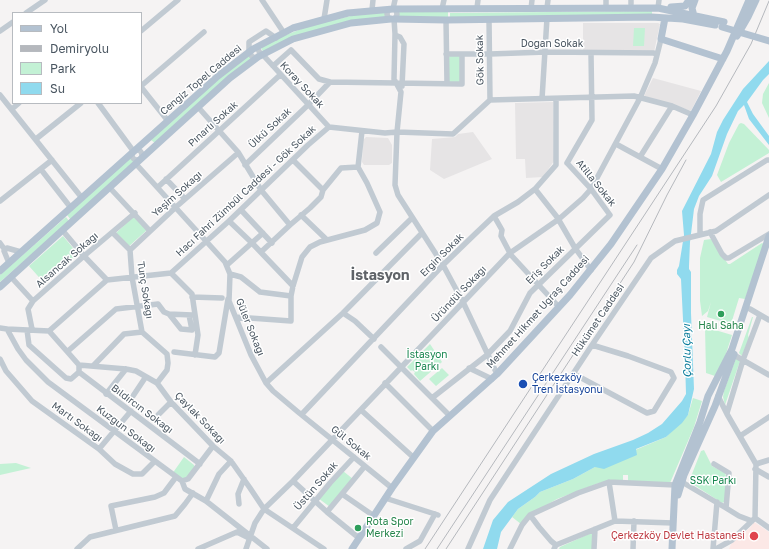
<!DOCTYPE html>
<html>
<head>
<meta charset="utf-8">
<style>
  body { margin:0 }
  #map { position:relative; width:769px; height:549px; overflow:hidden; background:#f5f3f3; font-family:"Golos Text",sans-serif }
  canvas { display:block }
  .legend { position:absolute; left:12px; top:12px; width:130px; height:92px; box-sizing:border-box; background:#fff; border:1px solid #b7bbc0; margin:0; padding:5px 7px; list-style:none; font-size:12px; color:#4a5661 }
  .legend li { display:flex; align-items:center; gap:8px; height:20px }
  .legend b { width:20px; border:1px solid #b7bbc0 }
</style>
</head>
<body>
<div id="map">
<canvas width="769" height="549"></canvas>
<ul class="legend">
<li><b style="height:5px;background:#b3c2d1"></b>Yol</li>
<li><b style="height:5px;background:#b5b8bd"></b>Demiryolu</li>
<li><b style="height:11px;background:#c3f1d5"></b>Park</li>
<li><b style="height:11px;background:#90daee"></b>Su</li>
</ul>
</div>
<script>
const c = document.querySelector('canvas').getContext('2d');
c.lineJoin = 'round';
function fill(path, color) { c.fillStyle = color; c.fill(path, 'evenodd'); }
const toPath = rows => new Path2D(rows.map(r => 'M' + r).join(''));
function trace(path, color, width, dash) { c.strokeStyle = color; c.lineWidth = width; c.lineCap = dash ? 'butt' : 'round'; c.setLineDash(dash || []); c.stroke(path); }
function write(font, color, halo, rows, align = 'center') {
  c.font = font + ' "Golos Text",sans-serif'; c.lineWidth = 3; c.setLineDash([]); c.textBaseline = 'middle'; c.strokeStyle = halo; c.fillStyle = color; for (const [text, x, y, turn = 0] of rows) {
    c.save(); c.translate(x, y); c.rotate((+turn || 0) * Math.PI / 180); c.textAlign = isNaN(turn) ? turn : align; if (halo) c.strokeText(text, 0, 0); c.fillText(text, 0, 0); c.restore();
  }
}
const education = toPath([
  [583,23,658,23,660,24,654,52,583,51],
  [653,78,701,91,691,111,644,96],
  [553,102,554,161,543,177,526,178,525,159,516,159,515,103],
  [473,132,492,159,444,179,430,170,432,139,455,137,458,134],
  [366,137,388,138,392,145,392,163,389,165,364,165,362,162,363,140]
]);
const medical = toPath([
  [754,522,769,532,769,549,729,549,731,544,750,528]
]);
const green = toPath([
  [398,11,448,12,448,17,399,17],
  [652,11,652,16,450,19,450,13],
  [386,12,386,17,364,19,263,52,261,47,268,42,309,26,355,15],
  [634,28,645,28,644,46,633,46],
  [249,55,251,59,155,143,151,140,198,96],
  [450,56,460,56,460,82,449,82,449,57],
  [769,83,769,118,762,103,763,94],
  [741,123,744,124,769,150,769,153,721,182,717,175,729,143,739,124],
  [131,157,134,161,71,220,67,215],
  [134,216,147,230,127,248,115,234],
  [66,217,69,221,0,282,0,275],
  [63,236,78,254,45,284,29,266],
  [711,239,728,264,730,264,762,243,764,244,745,299,739,298,731,324,707,317,711,302,708,311,702,316,700,301,700,258,704,240],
  [752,317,753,317,748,335,749,338,742,356,739,353],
  [705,327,732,335,724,360,715,376,706,373],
  [430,344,442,362,420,381,414,374,415,372,412,370,411,371,407,367],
  [736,358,740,361,725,405,723,397,724,391],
  [442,368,449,375,436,386,429,379],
  [693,398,702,401,694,427,670,483,628,481,628,475,623,475,623,480,599,483,557,499,538,510,521,524,512,517,518,509,535,497,540,492,573,479,595,467,666,437,688,415],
  [704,450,712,466,725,473,727,479,726,501,722,503,691,483,690,479,701,451],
  [184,457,194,465,194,467,187,477,182,479,172,474],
  [16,463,31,468,0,475,0,464],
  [343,471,353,479,330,507,318,498],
  [591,533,593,534,592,549,559,549,560,547]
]);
const water = toPath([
  [769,61,769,74,763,80,747,102,753,114,769,136,769,145,749,119,744,105,738,111,727,134,712,176,699,196,694,209,690,242,689,266,689,269,691,272,691,313,694,389,688,415,682,423,666,437,636,449,637,455,604,469,595,467,573,479,540,492,535,497,518,509,501,532,497,549,483,549,493,520,508,502,551,474,594,454,633,440,648,433,662,424,682,401,686,394,685,360,681,279,677,274,677,270,679,266,684,235,682,211,711,154,717,132,723,120,743,89]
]);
const minor = toPath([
  [262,0,284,33],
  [631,4,631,0],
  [606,7,606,0],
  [477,8,478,0],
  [547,8,548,0],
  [658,8,659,0],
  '387 14a5 5 0 1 1 10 0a5 5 0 1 1-10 0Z',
  [393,9,395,0],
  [442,9,444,0],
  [531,9,532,0],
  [372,10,373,0],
  [26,13,45,0],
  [324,19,327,0],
  [394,19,395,34,394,79,401,92,397,132,395,185,398,195,443,265,463,302,497,374],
  [489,19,490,100],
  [446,20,447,84],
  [0,31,13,22],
  [141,31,178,0],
  [395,35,400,37,404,44,402,86],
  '250.5 53a4.5 4.5 0 1 1 9 0a4.5 4.5 0 1 1-9 0Z',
  [249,52,249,42,266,31,276,38],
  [446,54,490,54,546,52,654,53,657,55],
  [263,55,329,127],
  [273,66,291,50,319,79,330,82],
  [141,86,204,32],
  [141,87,168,121],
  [0,95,82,198],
  [542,99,547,18],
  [98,103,134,152],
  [198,107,238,152,261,190,290,225],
  [12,109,19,103],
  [36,139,81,103],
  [616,144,662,169],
  '132 155a5 5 0 1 1 10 0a5 5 0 1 1-10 0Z',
  [640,157,672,106],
  [293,160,323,190],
  [567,163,592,120,591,53],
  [136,164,225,262,230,274,229,301,251,355,266,383,273,391,298,412,392,488],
  [245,165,308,105,330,82,462,84,462,54],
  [358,167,362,131],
  [43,172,71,208],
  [166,179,185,199],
  [158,187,280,75],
  [110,188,150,231],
  [535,189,557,217,575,248,591,270],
  [0,201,52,160],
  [241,210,272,243],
  [301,215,327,240],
  [494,216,502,230,501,236,511,255,559,307],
  [229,221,252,243,293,286],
  [63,231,84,256,107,280],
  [710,232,722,254,726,258,729,258,769,234],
  [113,233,130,250],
  [700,235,700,214,703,200,767,160,769,160],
  [0,243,5,250],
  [130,250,176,207,238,153],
  [130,250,132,277,142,332],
  [261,252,290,225,310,208,321,197,323,190,341,168,358,167],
  [376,253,412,218],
  [9,263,4,251,7,248,21,252],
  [227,265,263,233],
  [171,273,192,294,198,335,195,355],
  [230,274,241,277,260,292,291,296,293,286,302,257,310,247,320,242,365,230,377,223,380,212,367,183,358,167],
  [11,277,33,301],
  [192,297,222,298],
  [750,309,769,320],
  [343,313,355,321,374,339],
  [169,314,192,315],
  [236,317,291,321,291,296],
  [0,328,7,329,18,349,26,360,48,382,182,481,185,489,206,501,267,549],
  [7,329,49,331,107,280,171,273,229,221,308,145,329,127,385,133,397,132,453,134,490,100,634,96,672,106,693,115],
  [32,329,28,309,33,301,84,256,135,213],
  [27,330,29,345,66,378,71,379,79,372],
  [49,331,79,365,126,369,136,371,157,383,171,402,213,446,231,461,250,488,264,509,324,549],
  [381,347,449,415],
  [68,351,116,309,158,304,164,312,169,314,181,329,192,330,189,315],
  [174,352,215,357,219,353,228,299],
  [734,355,769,375],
  [0,359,6,371,32,401,99,449,115,464,133,474,142,474,154,462],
  [79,365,79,372,200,464],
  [93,366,124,334,142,332,167,354,168,363,167,370,157,383],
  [469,368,492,379],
  [574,374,647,413,654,411,674,378,671,372,628,356,592,345],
  [266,383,343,313,422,233],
  [385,383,433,431],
  [106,394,126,369],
  [133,396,145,378],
  [432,398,487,355,510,331,530,293,610,215,591,189,567,163],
  [361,410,413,457],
  [727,413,743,360,760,315],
  [302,414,443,265,474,235,494,216,518,202,535,189,556,165,556,99],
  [158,415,171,402],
  [740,436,769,417],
  [99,449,131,411],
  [756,464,769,460],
  [755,469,769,477],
  [182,481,188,479,213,446],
  [293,481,327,512,359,538],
  [609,482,615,521],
  [682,482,726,508,729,473,714,464],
  [342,494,374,516],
  [385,498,438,515],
  [206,501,219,474,231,461],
  [239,504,238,494,244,479],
  [726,508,739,516,752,521],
  [327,512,365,466],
  [530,515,539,527,551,541,556,545],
  [755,518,769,528],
  [293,528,330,483,354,457],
  [116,530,111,506,155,497,164,493,176,477],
  [77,549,90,537,175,516,185,504,193,493],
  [198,549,237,532,249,538],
  [246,549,255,523,264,509,293,481,510,253,559,219,583,198,591,189,640,98,655,63,661,39],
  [406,549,420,541,435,514],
  [468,549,490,500,592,345,651,258,675,241,716,231,769,195],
  [510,549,522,525,530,515,578,493,609,482,675,485],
  [554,549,556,545,615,521,673,523],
  [594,549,595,529],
  [633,549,634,521],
  [713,549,717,502],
  [716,549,732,540,755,518,756,464,727,414,718,396]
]);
const major = toPath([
  [671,7,685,6,689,0],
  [694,16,692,8,695,0],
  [665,18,661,39,723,59],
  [394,19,446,20,651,17,683,19,715,25],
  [737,36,748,17,756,0],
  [0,271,218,76,253,49,293,28,348,13,393,9,658,8,724,22],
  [0,287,230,78,258,57,293,39,351,23,391,19],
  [678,495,684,475,715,406,734,354],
  [352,549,392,488,433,431,497,374,570,295,611,244,662,169,693,115,727,51,749,0],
  [672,549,675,485,700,422,708,396,732,349,769,236]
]);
const rail = toPath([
  [425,549,716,106,751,44,769,1],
  [437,549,637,245],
  [446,549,634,262,667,195,686,160]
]);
const majorBridge = toPath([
  [722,27,769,41]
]);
const markers = [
  [721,314,4,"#2e9e5b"],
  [523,384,5,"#1a4fb4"],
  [358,528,4,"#2e9e5b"],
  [754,536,5,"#e0444e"]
];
const streetNames = [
  ["Doğan Sokak",552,44],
  ["Gök Sokak",480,60,-91],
  ["Cengiz Topel Caddesi",201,80,-40],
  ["Koray Sokak",302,85,47],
  ["Pınarlı Sokak",213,124,-42],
  ["Ülkü Sokak",270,128,-43],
  ["Atilla Sokak",596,183,51],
  ["Hacı Fahri Zümbül Caddesi - Gök Sokak",246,191,-43],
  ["Yeşim Sokağı",177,194,-42],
  ["Ergin Sokak",442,255,-45],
  ["Alsancak Sokağı",67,260,-41],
  ["Eriş Sokak",545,265,-45],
  ["Tunç Sokağı",145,290,81],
  ["Üründül Sokağı",459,294,-46],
  ["Mehmet Hikmet Uğraş Caddesi",538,312,-48],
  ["Hükümet Caddesi",598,320,-56],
  ["Güler Sokağı",250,327,68],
  ["Bıldırcın Sokağı",142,409,37],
  ["Çaylak Sokağı",200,418,46],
  ["Martı Sokağı",77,422,36],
  ["Kuzgun Sokağı",126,429,37],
  ["Gül Sokak",351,443,39],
  ["Üstün Sokak",316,486,-49]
];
const leisureNames = [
  ["Halı Saha",721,326],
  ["Rota Spor",366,522,"left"],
  ["Merkezi",366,534,"left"]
];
const parkNames = [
  ["İstasyon",427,355],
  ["Parkı",427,367],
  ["SSK Parkı",713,481]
];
const transitNames = [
  ["Çerkezköy",532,378],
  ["Tren İstasyonu",532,390]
];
const healthNames = [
  ["Çerkezköy Devlet Hastanesi",745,536]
];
const waterNames = [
  ["Çorlu Çayı",687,351,-91]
];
const districtNames = [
  ["İstasyon",380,276]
];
fill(education, '#e6e4e5');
fill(medical, '#fce8e6');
fill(green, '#c3f1d5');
fill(water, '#90daee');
trace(minor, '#c1cad2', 5.5);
trace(major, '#b3c2d1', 7);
trace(rail, '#b5b8bd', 1);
trace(majorBridge, '#b3c2d1', 7);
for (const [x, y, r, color] of markers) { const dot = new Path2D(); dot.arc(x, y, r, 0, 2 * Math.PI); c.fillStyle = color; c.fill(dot); trace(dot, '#fff', 1.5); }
write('10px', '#4a5661', '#fff', streetNames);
write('10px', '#27864d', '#fff', leisureNames);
write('10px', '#17864f', '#fff', parkNames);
write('10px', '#164399', '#fff', transitNames, 'left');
write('10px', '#be3a42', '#fff', healthNames, 'right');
write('italic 11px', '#0c7c9b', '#fff', waterNames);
write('bold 14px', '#5f6368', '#fff', districtNames);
</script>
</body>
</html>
